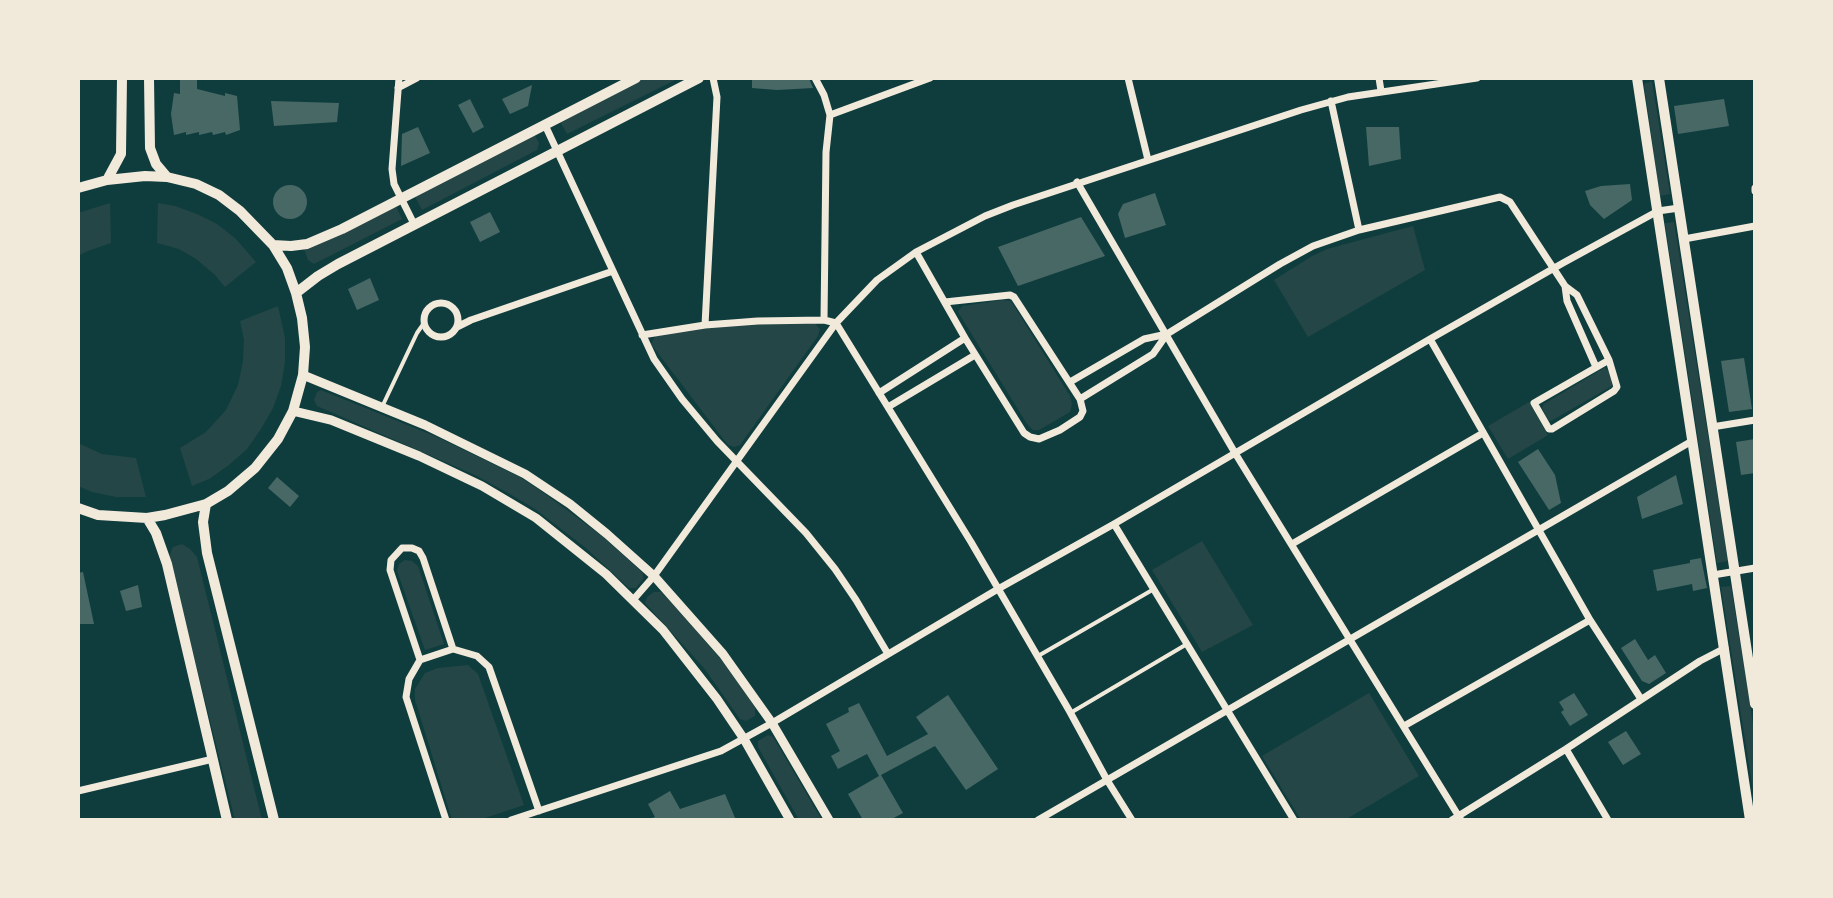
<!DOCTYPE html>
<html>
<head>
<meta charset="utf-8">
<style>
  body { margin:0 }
  #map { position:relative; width:1833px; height:898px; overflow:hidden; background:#0f3d3e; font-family:Signika,sans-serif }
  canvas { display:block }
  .frame { position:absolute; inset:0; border:80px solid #f1e9da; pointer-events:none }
</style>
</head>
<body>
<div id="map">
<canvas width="1833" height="898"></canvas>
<div class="frame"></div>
</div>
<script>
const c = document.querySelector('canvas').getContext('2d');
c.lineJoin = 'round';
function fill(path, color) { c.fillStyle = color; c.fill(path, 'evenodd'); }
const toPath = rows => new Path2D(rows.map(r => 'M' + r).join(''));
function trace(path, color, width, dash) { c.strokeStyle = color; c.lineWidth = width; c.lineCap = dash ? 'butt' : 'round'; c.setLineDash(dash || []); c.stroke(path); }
const green = toPath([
  [630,78,679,78,567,134,557,116],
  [1652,81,1670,194,1660,196,1644,84],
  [534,134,539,143,537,150,422,210,412,191],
  [392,198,402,219,314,264,308,260,303,246],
  [110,203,111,243,88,251,78,256,78,213],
  [158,203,175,206,197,214,217,224,235,238,256,262,225,287,215,275,196,259,179,249,157,243],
  [1674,222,1707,429,1728,561,1717,563,1665,223],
  [1413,226,1425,270,1308,337,1274,280,1312,256,1327,249],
  [1002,300,1011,301,1070,396,1072,404,1070,412,1039,430,1033,430,1027,424,958,312,962,306],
  [278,306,285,338,285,362,281,386,273,408,261,429,247,449,229,465,209,479,192,486,180,448,206,432,226,410,238,385,243,361,244,340,240,321],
  [752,317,813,321,820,329,818,336,740,445,734,447,728,445,651,344,656,335,693,326],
  [1604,368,1607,369,1611,375,1612,386,1551,421,1548,420,1542,408,1544,404],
  [321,390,437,437,520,477,548,496,602,536,643,573,643,579,636,588,629,588,586,548,535,509,510,494,475,475,317,406,314,400,317,392],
  [1529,402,1548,435,1508,459,1488,426],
  [78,443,102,454,136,458,146,497,116,497,92,492,78,486],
  [1202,541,1253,625,1202,652,1152,570],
  [182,544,190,549,197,557,262,820,235,820,169,557,173,547],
  [405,560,412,561,418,566,444,644,425,650,397,571,399,564],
  [1731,586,1755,736,1755,803,1721,587],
  [654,592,661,592,676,608,720,658,740,683,755,708,755,716,746,721,740,719,704,668,645,603,647,597],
  [468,665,478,674,524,805,479,820,452,820,415,700,415,689,425,673,438,668],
  [1369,693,1419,776,1345,820,1301,820,1262,756],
  [768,735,773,737,822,820,799,820,758,747,758,741]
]);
const building = toPath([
  [180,78,197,78,197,89,225,96,225,93,237,96,240,130,226,135,225,132,213,135,212,132,199,135,199,132,186,135,186,132,174,135,171,114,174,93,180,94],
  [752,78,809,78,813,88,777,90,752,88],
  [532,85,528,106,510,114,502,99],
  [470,99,484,127,473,133,458,105],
  [1724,99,1729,126,1678,134,1674,106],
  [271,101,339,103,337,122,274,126],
  [418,127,430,153,401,166,402,134],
  [1366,127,1399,127,1401,159,1369,166],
  [1630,184,1632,200,1604,219,1590,205,1585,191,1601,186],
  '273 202a17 17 0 1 1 34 0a17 17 0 1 1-34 0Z',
  [1155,193,1166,225,1125,238,1118,214,1123,204],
  [490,212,500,232,480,242,470,222],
  [1081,217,1105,256,1018,286,998,247],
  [370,278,379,300,357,310,348,289],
  [1744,358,1752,409,1729,412,1721,361],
  [1755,439,1755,473,1741,475,1736,442],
  [1538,449,1555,475,1561,503,1549,510,1518,462],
  [1676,475,1683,504,1642,519,1637,497],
  [277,477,299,496,290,507,268,488],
  [1701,558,1707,588,1693,591,1692,584,1657,591,1653,570,1690,563,1690,560],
  [83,572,94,624,78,624,78,573],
  [138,585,142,607,126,611,120,591],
  [1635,639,1648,660,1655,655,1666,673,1649,684,1642,681,1621,648],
  [1574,693,1588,715,1570,726,1561,712,1564,710,1559,702],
  [948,695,998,769,966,790,935,746,881,775,903,813,890,820,863,820,848,794,879,776,867,754,838,769,831,756,840,751,826,724,849,712,848,708,859,703,887,756,928,734,916,717],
  [1626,731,1641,754,1623,765,1608,742],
  [670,791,680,809,725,794,736,820,653,820,652,818,655,817,648,804]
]);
const service = toPath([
  [382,407,417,333,424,323],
  [1038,656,1154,589],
  [1072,712,1187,644]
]);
const minor = toPath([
  [399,78,392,169,394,184,414,224],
  [815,78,824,95,830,115,826,152,824,320],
  [1128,78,1148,160],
  [1379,78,1381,91],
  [398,88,417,78],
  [1331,101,1359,230],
  [830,115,930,78],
  [545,125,654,359,682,399,717,441,806,533,835,569,856,600,888,654],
  [1077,182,1235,453,1461,820],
  [1755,188,1755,191],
  [1684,239,1755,226],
  [916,252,965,338,1024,433,1030,437,1039,439,1060,430,1080,417,1083,411,1080,399,1014,297,1010,295,945,302],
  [1565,286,1567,301,1596,367],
  '424 320a17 17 0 1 1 34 0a17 17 0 1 1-34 0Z',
  [705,325,717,97,713,78],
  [457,327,471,320,613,271],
  [642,335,705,325,758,321,824,320,836,323,971,542,1070,712,1107,780,1132,820],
  [1430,339,1590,620,1641,699],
  [1070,382,1144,339,1167,334,1280,264,1313,246,1359,230,1500,197,1510,202,1565,286,1577,295,1609,360,1617,387,1614,391,1552,429,1549,429,1534,403,1609,360],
  [879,393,965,338],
  [1080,399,1153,354,1167,334],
  [888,407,975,355],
  [1712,427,1755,420],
  [1114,524,1294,820],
  [1292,544,1483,433],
  [1713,575,1755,568],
  [633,600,654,576,836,323,877,280,916,252,985,216,1013,205,1301,110,1348,97,1477,78],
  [420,660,390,570,391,560,402,548,412,548,419,551,423,558,453,649],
  [1404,726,1590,620],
  [1566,749,1608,820],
  [78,791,213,759],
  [446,820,406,697,409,679,420,660,453,649,477,656,489,667,539,811],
  [511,820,721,751,772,723,998,589,1114,524,1430,339,1563,263,1658,211,1679,208],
  [1038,820,1692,441],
  [1452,820,1566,749,1700,661,1725,648]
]);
const tertiary = toPath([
  [303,375,425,425,525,474,570,504,607,534,654,576,723,654,772,723,829,820],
  [293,411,331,420,419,456,482,486,536,518,606,574,663,630,717,699,744,739,790,820]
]);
const secondary = toPath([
  [149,78,150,148,156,164,167,177],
  [1637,78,1750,820],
  [1659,78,1755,704],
  [107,180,121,154,122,78],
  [78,188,107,180,145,176,167,177,196,184,219,195,240,211,273,245,287,268,296,293,302,318,305,347,303,375,293,411,278,439,255,468,228,491,206,504,165,515,147,518,98,515,78,508],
  [273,245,291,246,307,244,342,229,636,78],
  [296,293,318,276,338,264,699,78],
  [206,504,203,522,207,553,274,820],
  [147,518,156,533,167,564,227,820]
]);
fill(green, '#244646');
fill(building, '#486865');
trace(service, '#f1e9da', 4);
trace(minor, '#f1e9da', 7);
trace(tertiary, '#f1e9da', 9);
trace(secondary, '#f1e9da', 10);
</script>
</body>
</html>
